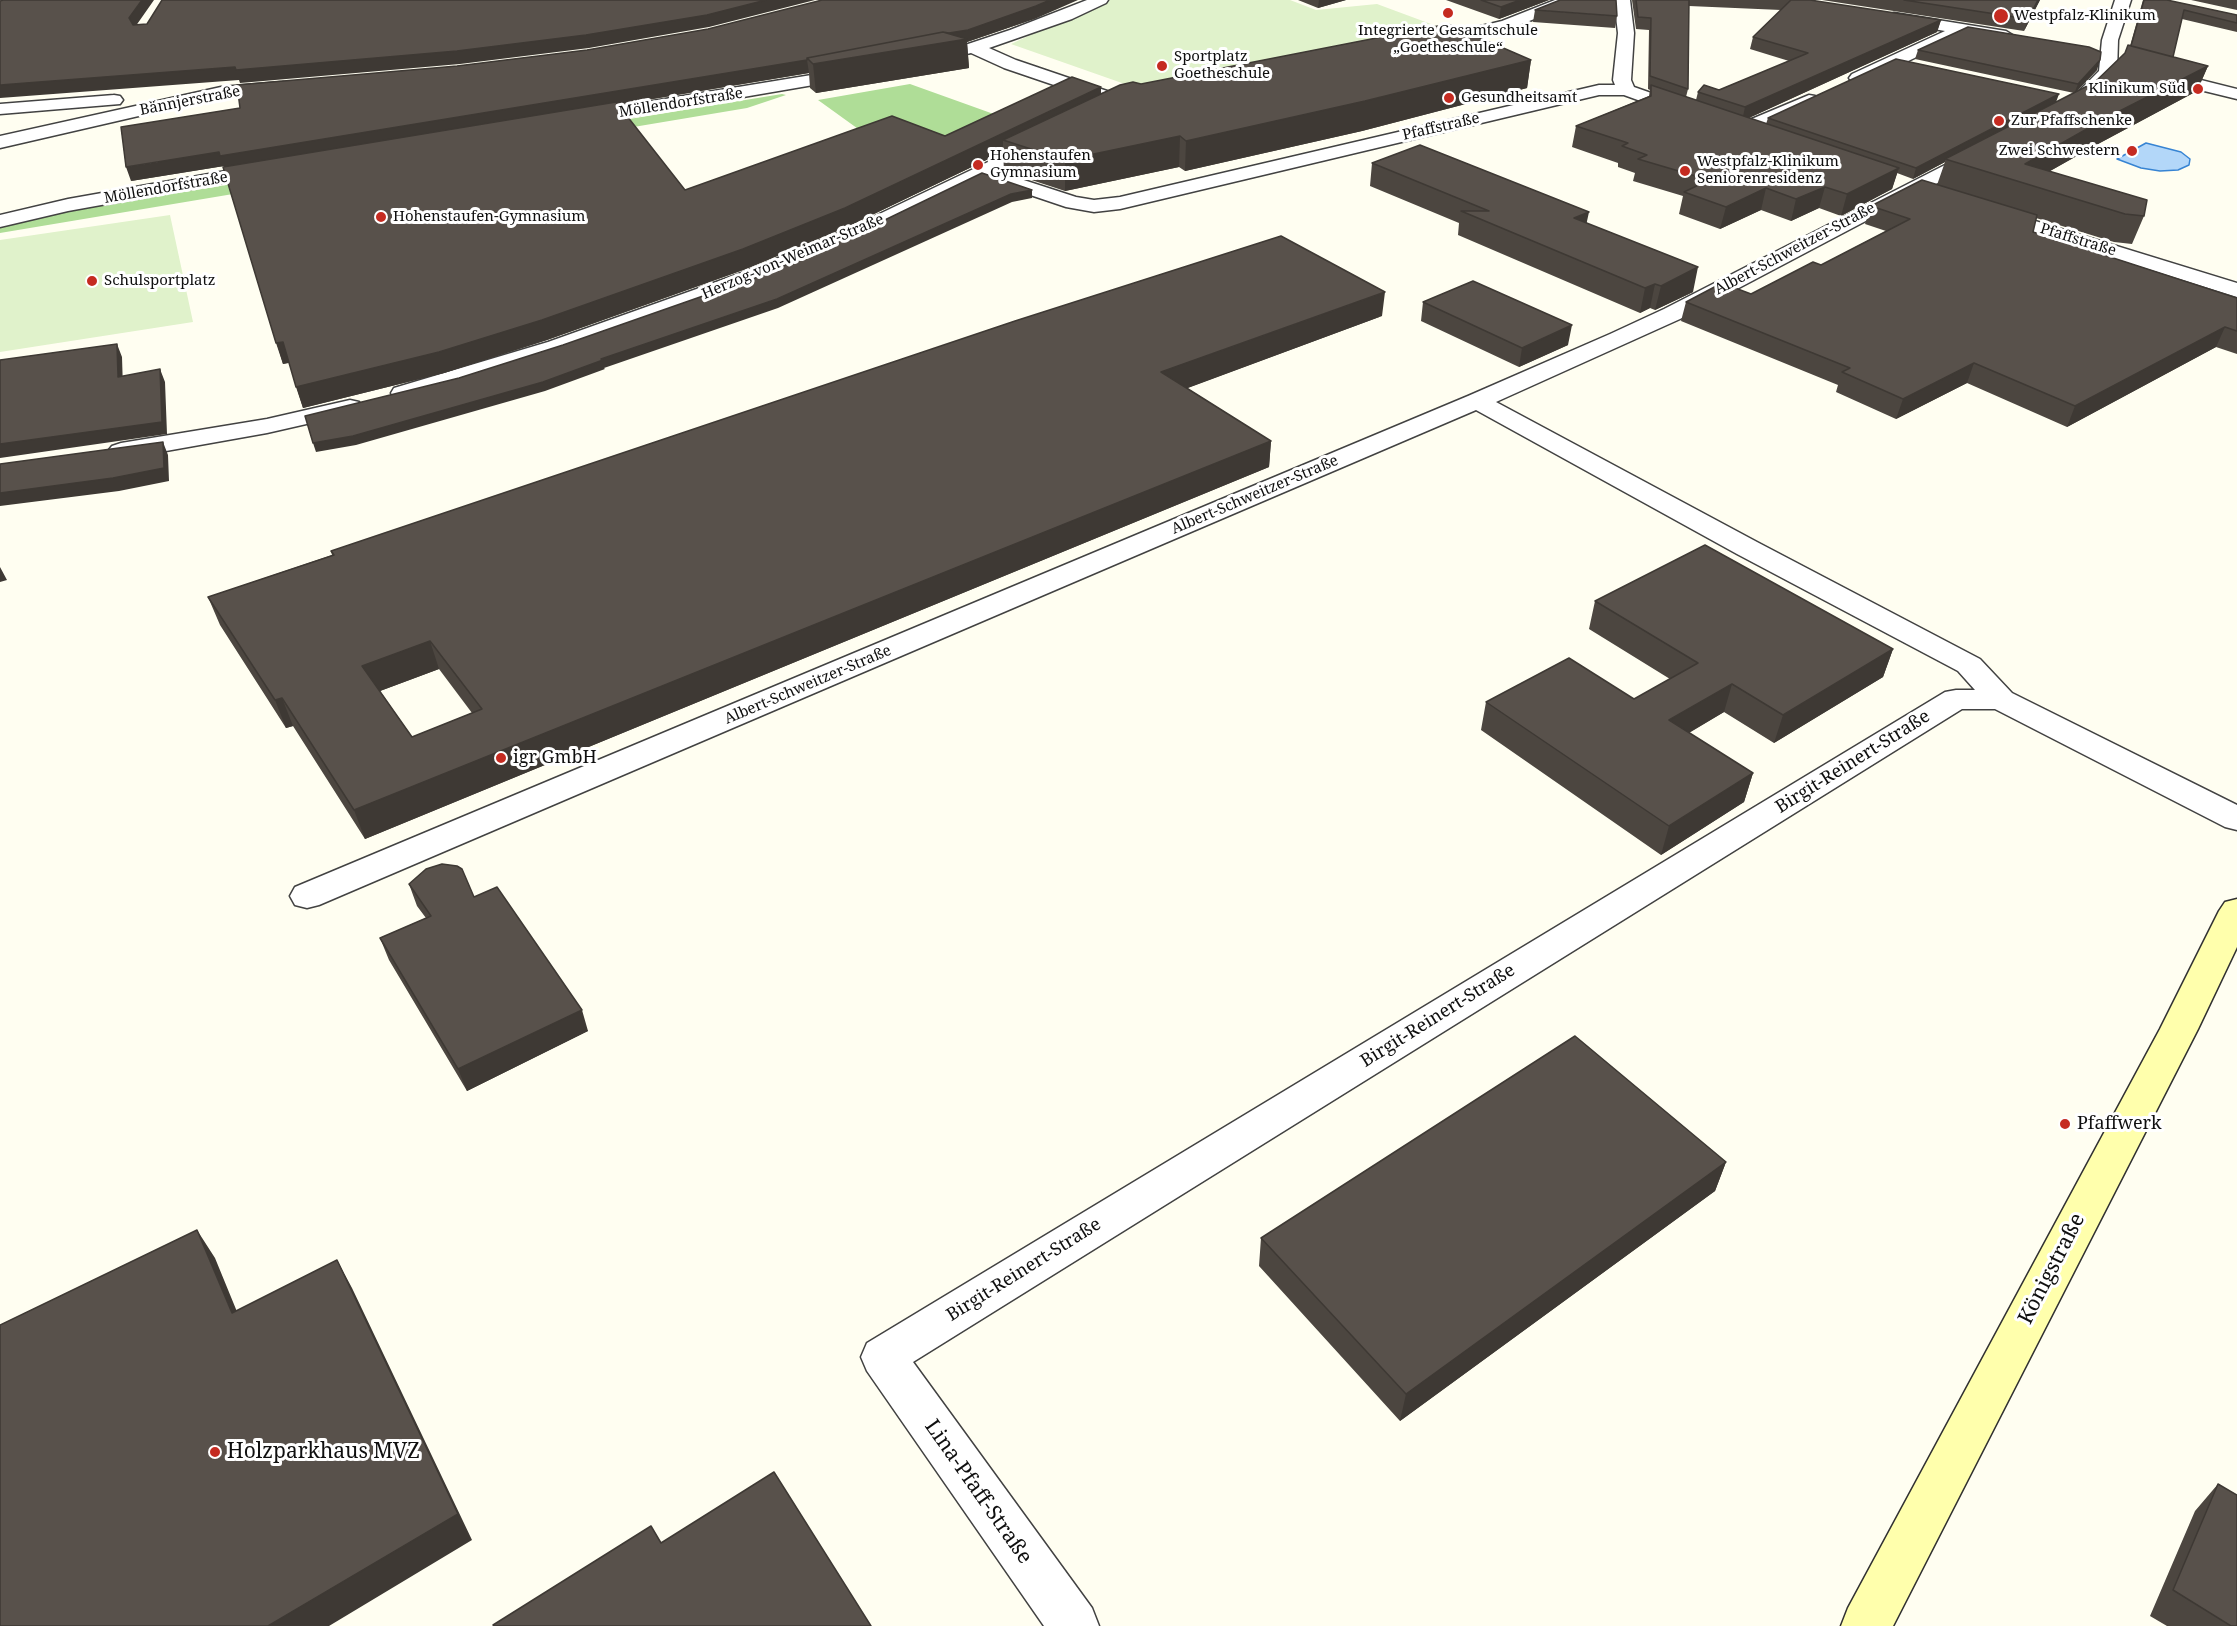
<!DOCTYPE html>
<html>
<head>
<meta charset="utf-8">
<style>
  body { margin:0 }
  canvas { display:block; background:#fffef1 }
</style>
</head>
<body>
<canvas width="2237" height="1626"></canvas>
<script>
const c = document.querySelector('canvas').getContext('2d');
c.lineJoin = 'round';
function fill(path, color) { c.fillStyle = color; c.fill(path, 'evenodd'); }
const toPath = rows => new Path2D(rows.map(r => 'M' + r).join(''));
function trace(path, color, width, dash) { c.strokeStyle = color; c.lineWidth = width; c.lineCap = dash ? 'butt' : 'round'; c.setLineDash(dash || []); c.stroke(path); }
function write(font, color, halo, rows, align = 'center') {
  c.font = font + ' "Noto Serif",serif'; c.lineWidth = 6; c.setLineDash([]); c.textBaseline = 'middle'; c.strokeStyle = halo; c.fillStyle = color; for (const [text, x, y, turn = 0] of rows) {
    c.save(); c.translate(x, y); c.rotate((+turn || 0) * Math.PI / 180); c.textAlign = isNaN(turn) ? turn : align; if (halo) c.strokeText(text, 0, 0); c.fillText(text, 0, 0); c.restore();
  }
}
const forest = toPath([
  [910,84,1002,117,940,142,861,131,818,100],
  [782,94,786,95,747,108,0,233,0,225,86,208]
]);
const pitch = toPath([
  [1106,0,1290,0,1316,10,1377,4,1439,27,1139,89,1011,44],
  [170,215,193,322,0,352,0,240]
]);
const water = toPath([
  [2146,143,2181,152,2190,159,2189,165,2178,170,2160,171,2141,168,2117,159,2146,143]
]);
const minor = toPath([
  [1087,0,1108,0,1106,3,1072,19,989,48,1016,60,1110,92,1113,96,1110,100,1098,100,1004,68,971,53,925,64,919,63,916,59,919,55,968,44,1010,30,1087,0],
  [1555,0,1577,0,1575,3,1514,27,1429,49,1421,44,1423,40,1502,21,1555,0],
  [1614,0,1630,0,1634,33,1631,80,1634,87,1694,108,1697,112,1694,116,1682,116,1624,95,1599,95,1120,209,1094,212,1066,207,983,179,862,237,763,281,564,352,412,398,403,400,394,398,391,393,394,388,548,342,747,271,848,229,1036,139,1050,139,1052,143,1050,147,999,172,1076,197,1094,200,1120,197,1599,85,1615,85,1613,80,1618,33,1614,0],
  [2115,0,2131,0,2118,40,2117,72,2083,107,2071,107,2068,103,2071,99,2099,71,2102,40,2115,0],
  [1894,13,2006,31,2014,36,2006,41,1965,34,1864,82,1852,82,1849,78,1852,74,1945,31,1888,21,1886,18,1888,15,1894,13],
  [854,68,860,69,863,73,860,77,580,125,573,123,571,119,573,115,580,113,854,68],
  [2157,69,2237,89,2237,99,2151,78,2148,74,2151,70,2157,69],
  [283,82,289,83,292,87,289,91,221,97,0,148,0,136,221,87,283,82],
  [114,95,120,96,123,100,120,104,0,114,0,104,114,95],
  [1809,95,1815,96,1818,100,1815,104,1749,134,1735,134,1733,130,1735,126,1809,95],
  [1980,147,1987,149,1990,153,1987,157,1680,319,1496,402,1757,542,1980,659,2012,693,2237,805,2237,830,2225,827,1995,709,1962,709,913,1362,1092,1608,1099,1626,1044,1626,867,1371,861,1357,867,1343,1945,692,1956,690,1975,690,1958,671,1737,554,1476,410,319,905,307,908,295,905,290,896,295,887,1468,396,1610,334,1664,309,1980,147],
  [271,163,278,165,281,169,278,173,68,211,0,227,0,215,68,199,271,163],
  [1993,208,2237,283,2237,297,1986,218,1983,214,1986,210,1993,208],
  [350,400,359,402,362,407,359,412,267,433,121,459,112,456,108,451,112,446,121,443,267,419,350,400]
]);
const secondary = toPath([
  [2237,899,2237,947,2198,1029,1893,1626,1841,1626,1848,1608,2160,1029,2219,911,2225,902,2237,899]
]);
const wall = toPath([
  [1298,0,1346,0,1318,8],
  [1446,0,1549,0,1499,19],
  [1632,0,1810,0,1941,20,1937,32,1749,118,1766,124,1768,118,2056,103,2074,93,1915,59,1918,50,2097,70,2075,93,2095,82,2125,53,2130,46,2143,0,2167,0,2237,15,2237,32,2182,19,2173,57,2208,66,2197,91,2098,144,2050,171,2144,216,2132,244,2114,242,2036,218,2033,232,2237,298,2237,354,2216,347,2067,427,1967,383,1896,419,1836,392,1838,385,1681,321,1686,302,1751,294,1821,265,1886,231,1865,224,1871,206,1937,185,1945,162,1913,179,1897,173,1892,189,1841,216,1819,208,1791,221,1761,210,1720,229,1679,214,1683,196,1633,181,1635,173,1618,167,1618,163,1572,147,1576,126,1649,96,1650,90,1648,89,1649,30,1636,29],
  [1689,6,1781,10,1753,37,1750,49,1789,61,1719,90,1698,92,1696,100,1686,97,1688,89],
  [1822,0,2040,0,2024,31],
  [2191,0,2237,0,2237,10],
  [1535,10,1617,16,1615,28,1533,22],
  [1037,18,967,42,969,68,816,93,810,88,809,73,618,105,685,190,945,136,1101,93,1141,84,1531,60,1527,88,1362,131,1185,171,1179,167,1065,191,1004,171,1003,152,847,227,746,269,547,340,444,373,303,408,289,363,283,364,224,166,131,181,240,108,457,66,587,50,708,29],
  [1372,163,1587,223,1693,292,1655,310,1650,308,1640,313,1458,235,1459,223,1370,186],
  [1423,302,1568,345,1519,367,1421,321],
  [1382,316,1187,388,1271,441,1269,467,365,839,293,726,286,728,220,625,208,597,332,555,331,551],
  [439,669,472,713,412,737,380,691],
  [1595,601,1893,649,1883,677,1774,743,1724,712,1689,733,1753,773,1744,802,1661,855,1481,730,1486,702,1634,699,1670,679,1589,629],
  [409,884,474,897,588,1031,467,1091,389,960,380,938,426,918,417,906],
  [1726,1162,1715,1191,1400,1421,1259,1266,1261,1238],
  [2218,1484,2237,1626,2167,1626,2150,1616,2195,1511]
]);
const shadedWall = toPath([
  [142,0,154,0,133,30,129,18],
  [766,0,815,0,709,27,589,48,460,64,240,83,239,80,0,98,0,85],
  [1050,0,1078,0,1037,18,967,42,969,68,816,93,813,64],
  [1319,0,1346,0,1318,8],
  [1520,0,1549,0,1499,19,1501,7],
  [2038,0,2040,0,2024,31,2028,19],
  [1941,20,1937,32,1742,121,1745,107],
  [807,60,809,73,225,169,224,166,131,181,126,167],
  [1531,60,1527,88,1362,131,1185,171,1186,141],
  [2100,60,2097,70,2074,94,2078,84],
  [2208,66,2197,91,2098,144,2027,184,2025,164,2108,117],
  [1101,87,1101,104,1003,140,1003,152,847,227,746,269,547,340,444,373,303,408,296,387],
  [2059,94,2055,105,1945,159,1945,162,1913,179,1916,168],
  [1180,136,1179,167,1065,191,1065,160],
  [1899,168,1892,189,1841,216,1847,194],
  [1825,187,1819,208,1791,221,1796,199],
  [1766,188,1761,210,1720,229,1726,207],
  [1032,190,1032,198,1012,202,778,308,604,368,605,369,545,391,356,445,316,452,313,443,601,359,1011,194],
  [1589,212,1584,235,1574,218],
  [1698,267,1693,292,1655,310,1661,286],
  [1655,284,1650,308,1640,313,1645,288],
  [1385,292,1382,316,1161,398,1161,372],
  [1572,325,1568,345,1519,367,1522,348],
  [2225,327,2216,347,2067,427,2075,406],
  [283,342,291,362,283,364,276,343],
  [117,344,122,357,123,389,118,377],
  [1974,363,1967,383,1896,419,1903,399],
  [160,369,165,382,167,434,0,458,0,444],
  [1271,441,1269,467,365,839,354,810],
  [163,442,168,455,169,481,119,491,0,506,0,493],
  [0,567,7,580,0,582],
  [430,641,439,669,372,694,362,666],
  [1893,649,1883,677,1774,743,1783,715],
  [1732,684,1724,712,1661,749,1669,720],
  [282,698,293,726,286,728,275,700],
  [1753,773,1744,802,1661,855,1669,826],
  [582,1010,588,1031,467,1091,458,1069],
  [1726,1162,1715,1191,1400,1421,1406,1394],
  [197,1230,215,1258,249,1341,232,1313],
  [337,1260,352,1288,472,1540,329,1626,268,1626]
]);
const building = toPath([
  [3,0,142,0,129,18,133,25,147,24,162,0,766,0,707,15,586,35,457,51,236,70,235,67,0,85,0,1,3,0],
  [822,0,1050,0,1036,6,968,30,949,33,943,32,807,58,807,60,220,156,219,152,126,167,121,127,240,108,237,85,457,66,587,50,708,29,822,0],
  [1481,0,1520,0,1501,7,1481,0],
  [1560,0,1616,0,1617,16,1535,10,1560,0],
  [1636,0,1689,0,1688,89,1650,76,1651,18,1638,17,1636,0],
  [1791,0,1810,0,1941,20,1745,107,1698,92,1704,85,1719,90,1808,53,1753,37,1791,0],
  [1904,0,2038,0,2028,19,1904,0],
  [2144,0,2167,0,2237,15,2237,23,2184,10,2173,57,2131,46,2144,0],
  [1448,24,1531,60,1365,101,1186,141,1180,136,1065,160,1003,140,1120,85,1133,82,1141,84,1448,24],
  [1968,27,2089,47,2101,52,2100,60,2078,84,1918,50,1968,27],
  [943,32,967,39,813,64,807,58,943,32],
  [2128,45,2208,66,2108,117,2025,164,2147,200,2144,216,2125,214,1945,159,2095,82,2125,53,2128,45],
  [1896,59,2059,94,1916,168,1768,118,1896,59],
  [1072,77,1101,87,845,208,743,249,542,320,439,352,296,387,283,342,276,343,223,167,616,102,685,190,892,116,945,136,1072,77],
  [1651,85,1899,168,1847,194,1825,187,1796,199,1766,188,1726,207,1684,192,1709,180,1638,159,1647,155,1622,146,1628,143,1576,126,1651,96,1651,85],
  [1420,145,1589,212,1574,218,1698,267,1661,286,1655,284,1645,288,1461,211,1489,211,1372,163,1420,145],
  [982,173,1032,190,1011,194,777,299,601,359,603,360,543,382,353,436,313,443,305,416,459,378,563,345,763,275,862,231,982,173],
  [1922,180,2037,215,2033,232,2237,298,2237,331,2225,327,2075,406,1974,363,1903,399,1842,372,1850,368,1686,302,1722,283,1751,294,1813,262,1821,265,1910,219,1871,206,1922,180],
  [1281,236,1385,292,1161,372,1271,441,354,810,282,698,275,700,208,597,334,555,331,551,1015,321,1281,236],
  [430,641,482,709,412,737,362,666,430,641],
  [1473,281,1572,325,1522,348,1423,302,1473,281],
  [117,344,118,377,160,369,162,422,0,444,0,360,117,344],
  [163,442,164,468,113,478,0,493,0,464,163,442],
  [1705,545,1893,649,1783,715,1732,684,1669,720,1753,773,1669,826,1486,702,1569,658,1634,699,1698,663,1595,601,1705,545],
  [442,864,457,866,462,869,474,897,497,887,582,1010,458,1069,380,938,431,916,409,884,426,869,442,864],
  [1575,1036,1726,1162,1406,1394,1261,1238,1575,1036],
  [197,1230,232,1313,337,1260,458,1514,268,1626,0,1626,0,1325,197,1230],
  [774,1472,871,1626,494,1626,493,1625,651,1526,661,1543,774,1472],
  [2218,1484,2237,1495,2237,1626,2231,1626,2173,1590,2218,1484]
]);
const markers = [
  [1448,13,6,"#c52b21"],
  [2001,16,8,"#c52b21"],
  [1162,66,6,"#c52b21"],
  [2198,89,6,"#c52b21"],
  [1449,98,6,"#c52b21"],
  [1999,121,6,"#c52b21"],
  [2132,151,6,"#c52b21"],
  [978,165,6,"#c52b21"],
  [1685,171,6,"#c52b21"],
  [381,217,6,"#c52b21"],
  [92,281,6,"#c52b21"],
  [501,758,6,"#c52b21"],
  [2065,1124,6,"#c52b21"],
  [215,1452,6,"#c52b21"]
];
const farPoinames = [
  ["Westpfalz-Klinikum",2014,16],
  ["Integrierte Gesamtschule",1448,31,"center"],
  ["„Goetheschule“",1448,48,"center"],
  ["Sportplatz",1174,57],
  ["Goetheschule",1174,74],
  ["Klinikum Süd",2186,89,"right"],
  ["Gesundheitsamt",1461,98],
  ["Zur Pfaffschenke",2011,121],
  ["Zwei Schwestern",2120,151,"right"],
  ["Hohenstaufen",990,156],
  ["Gymnasium",990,173],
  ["Westpfalz-Klinikum",1697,162],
  ["Seniorenresidenz",1697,179],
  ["Hohenstaufen-Gymnasium",393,217],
  ["Schulsportplatz",104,281]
];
const farStreetnames = [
  ["Bännjerstraße",190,101,-11],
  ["Möllendorfstraße",681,103,-9],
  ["Pfaffstraße",1441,127,-13],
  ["Möllendorfstraße",166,188,-10],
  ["Pfaffstraße",2078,240,17],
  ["Albert-Schweitzer-Straße",1795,249,-28],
  ["Herzog-von-Weimar-Straße",793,257,-23],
  ["Albert-Schweitzer-Straße",1255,495,-23],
  ["Albert-Schweitzer-Straße",808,685,-23]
];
const poiNames = [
  ["igr GmbH",513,758],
  ["Pfaffwerk",2077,1124]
];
const streetNames = [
  ["Birgit-Reinert-Straße",1853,762,-32],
  ["Birgit-Reinert-Straße",1438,1016,-32],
  ["Birgit-Reinert-Straße",1024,1270,-32]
];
const nearStreetnames = [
  ["Königstraße",2052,1269,-63],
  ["Lina-Pfaff-Straße",978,1492,55]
];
const nearPoinames = [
  ["Holzparkhaus MVZ",227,1452]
];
fill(forest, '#afdd97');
fill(pitch, '#e0f2cb');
fill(water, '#b3d7f9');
trace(water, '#3784d3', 1.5);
trace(minor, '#424242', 3);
trace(secondary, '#313131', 3);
fill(minor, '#fff');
fill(secondary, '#ffffac');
fill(wall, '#4c4640');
fill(shadedWall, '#3e3934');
fill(building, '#58514b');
trace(building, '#3e3934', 1.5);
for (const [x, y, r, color] of markers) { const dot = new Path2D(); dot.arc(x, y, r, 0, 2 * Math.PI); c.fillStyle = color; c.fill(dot); trace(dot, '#fff', 2); }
write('15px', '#0f0f0f', '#fff', farPoinames, 'left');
write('15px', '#0f0f0f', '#fff', farStreetnames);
write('18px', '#0f0f0f', '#fff', poiNames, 'left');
write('18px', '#0f0f0f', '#fff', streetNames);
write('21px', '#0f0f0f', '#fff', nearStreetnames);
write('21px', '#0f0f0f', '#fff', nearPoinames, 'left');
</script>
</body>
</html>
